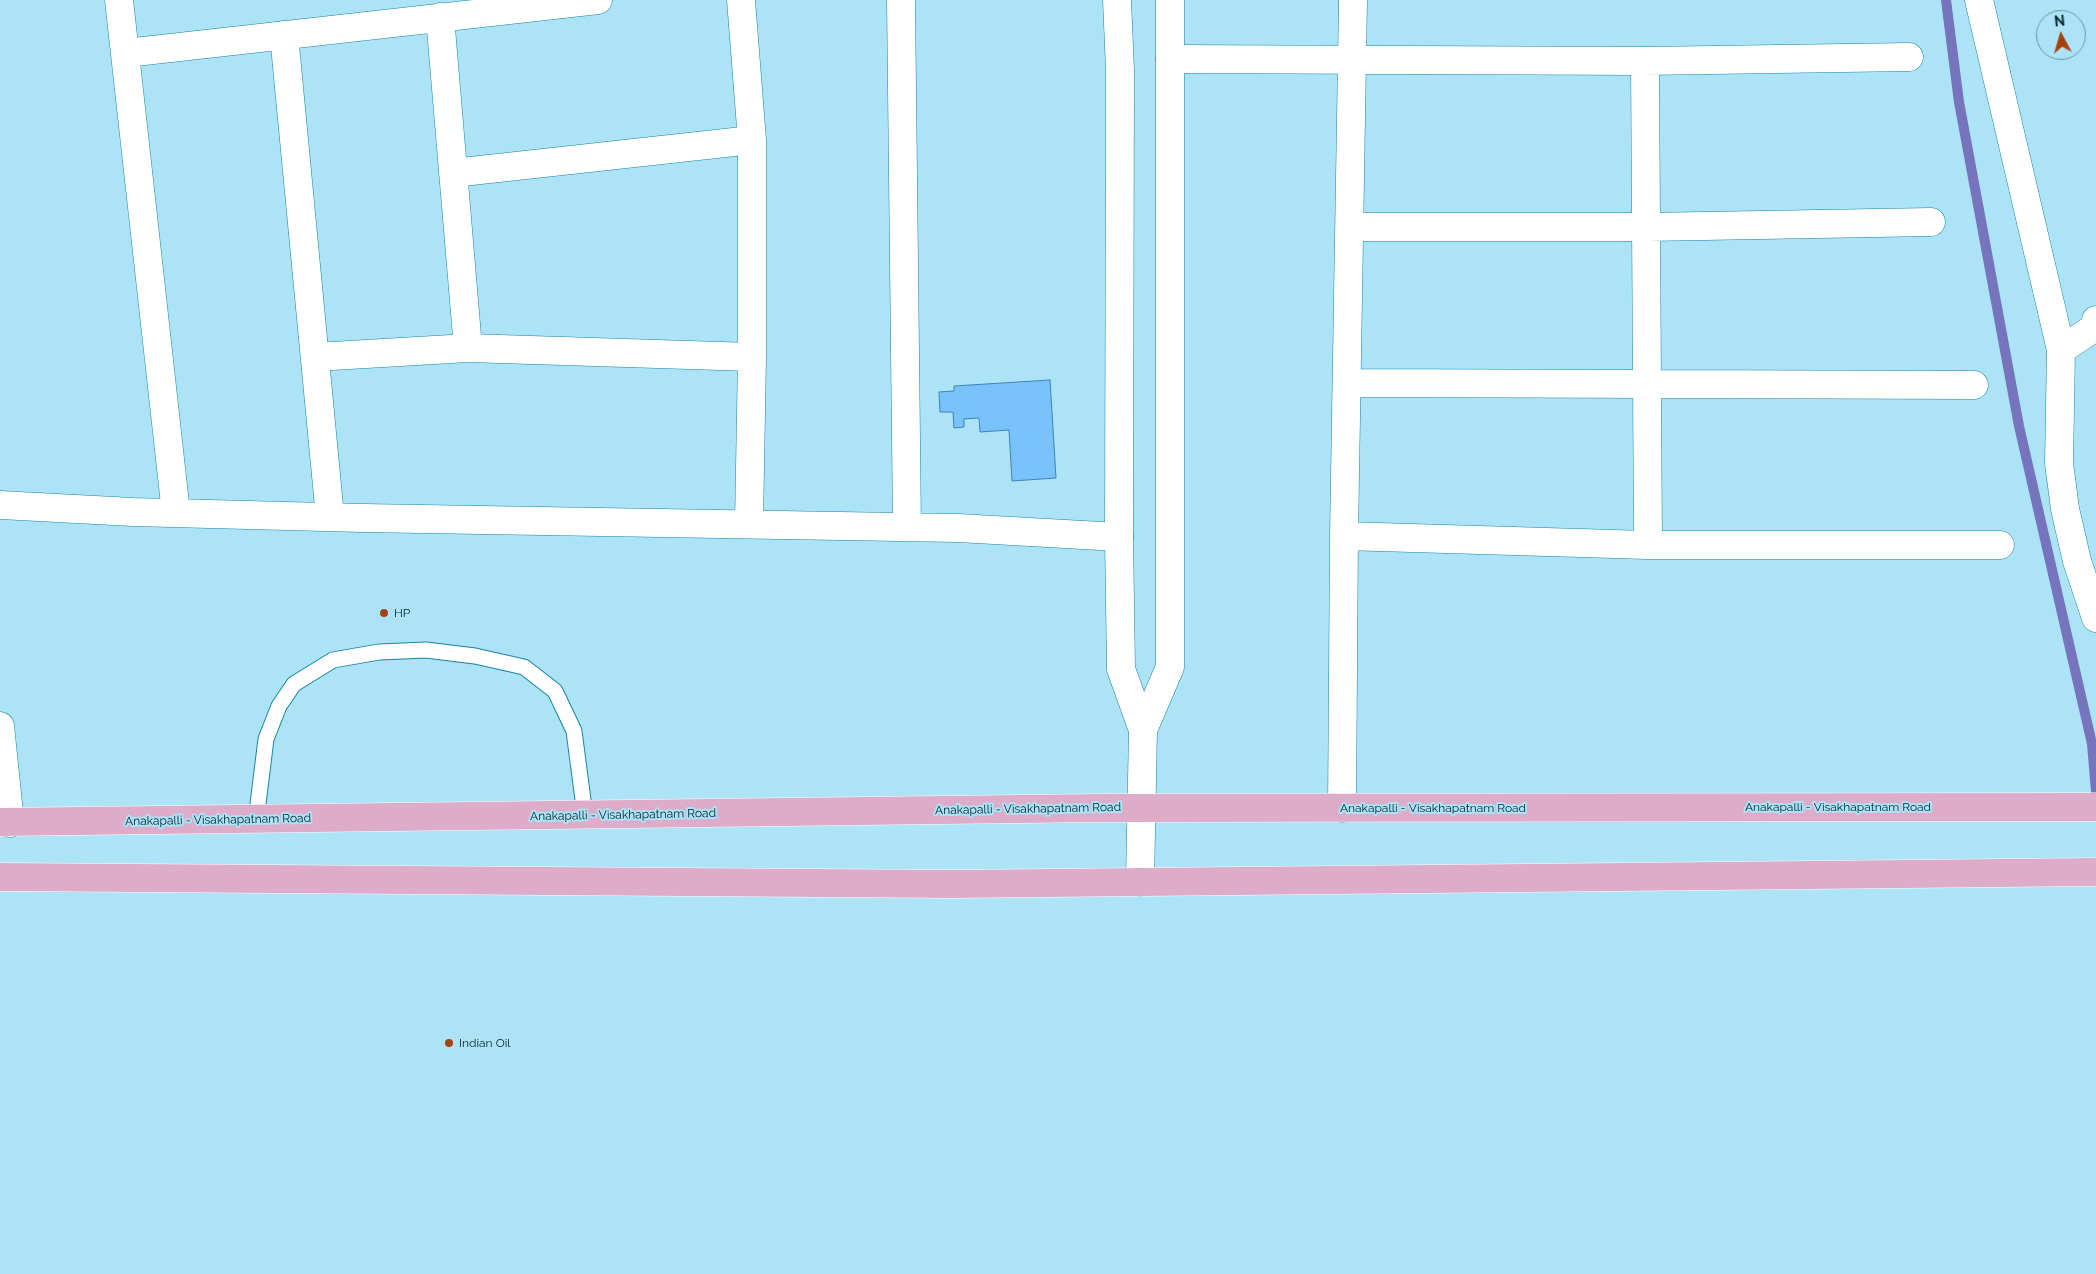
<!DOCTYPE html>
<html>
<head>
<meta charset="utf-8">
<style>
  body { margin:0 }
  #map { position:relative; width:2096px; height:1274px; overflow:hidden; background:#ade3f7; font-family:Raleway,sans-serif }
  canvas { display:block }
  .north { position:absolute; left:2036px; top:10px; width:50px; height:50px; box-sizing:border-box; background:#ade3f7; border:1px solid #6997a7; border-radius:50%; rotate:354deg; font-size:14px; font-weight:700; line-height:20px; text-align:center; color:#04242e }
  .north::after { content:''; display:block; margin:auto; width:18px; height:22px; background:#a6420d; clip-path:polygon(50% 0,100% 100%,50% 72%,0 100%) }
</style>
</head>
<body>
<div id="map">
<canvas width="2096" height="1274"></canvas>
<div class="north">N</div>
</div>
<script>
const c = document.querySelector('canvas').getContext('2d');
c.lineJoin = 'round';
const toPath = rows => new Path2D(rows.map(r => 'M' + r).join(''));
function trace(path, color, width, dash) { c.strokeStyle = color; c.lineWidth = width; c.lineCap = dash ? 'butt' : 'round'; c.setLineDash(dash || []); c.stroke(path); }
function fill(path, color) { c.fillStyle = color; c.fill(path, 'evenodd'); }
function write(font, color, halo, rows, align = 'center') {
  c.font = font + ' Raleway,sans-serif'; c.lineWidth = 4; c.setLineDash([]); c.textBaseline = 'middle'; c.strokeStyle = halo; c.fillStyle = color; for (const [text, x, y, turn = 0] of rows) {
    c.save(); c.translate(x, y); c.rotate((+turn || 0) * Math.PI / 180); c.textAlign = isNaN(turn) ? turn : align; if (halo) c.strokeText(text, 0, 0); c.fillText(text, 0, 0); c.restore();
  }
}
const stream = toPath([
  [1946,0,1959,102,2019,426,2092,744,2096,791]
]);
const building = toPath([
  [1050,380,1056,478,1012,481,1009,430,980,432,979,418,964,419,964,427,954,428,953,412,940,412,939,392,954,391,954,386,1050,380]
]);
const service = toPath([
  [256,820,266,739,279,706,294,684,333,660,379,652,426,650,475,656,524,667,555,691,574,731,585,815]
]);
const minor = toPath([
  [119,0,176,513],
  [741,0,752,140,752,357],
  [901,0,907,527],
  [1979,0,2061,350,2094,328,2096,320],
  [440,17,468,348],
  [284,35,330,517],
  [126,53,598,0],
  [1170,59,1645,61,1909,57],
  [1645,61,1648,545],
  [453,173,752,140],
  [1350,227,1647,227,1931,222],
  [2061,350,2059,463,2065,509,2077,561,2096,618],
  [315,357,468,348,752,357,749,524],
  [1347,383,1974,385],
  [0,505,133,512,363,518,958,528,1119,537],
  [1344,536,1648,545,2000,545],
  [0,726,10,823],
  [1342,808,1344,536,1353,0]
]);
const tertiary = toPath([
  [1117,0,1120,70,1119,537,1121,669,1143,730,1140,882],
  [1143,730,1170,667,1170,0]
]);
const primary = toPath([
  [0,822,1099,808,2096,807],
  [0,877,953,884,2096,872]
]);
const markers = [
  [384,613,5,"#a6420d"],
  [449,1043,5,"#a6420d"]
];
const poiNames = [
  ["HP",394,613],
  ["Indian Oil",459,1043]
];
const streetNames = [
  ["Anakapalli - Visakhapatnam Road",1838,807],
  ["Anakapalli - Visakhapatnam Road",1433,808],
  ["Anakapalli - Visakhapatnam Road",1028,809,-1],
  ["Anakapalli - Visakhapatnam Road",623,815,-1],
  ["Anakapalli - Visakhapatnam Road",218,820,-1]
];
trace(stream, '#7574bd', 10);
fill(building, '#79c3fc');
trace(building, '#3f82b4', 1);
trace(service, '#1585a4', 17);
trace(minor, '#1585a4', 29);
trace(tertiary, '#1585a4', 29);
trace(primary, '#fff', 29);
trace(service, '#fff', 15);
trace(minor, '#fff', 28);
trace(tertiary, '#fff', 28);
trace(primary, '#dcacc9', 28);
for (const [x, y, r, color] of markers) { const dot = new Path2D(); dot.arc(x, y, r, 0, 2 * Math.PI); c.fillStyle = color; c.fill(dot); trace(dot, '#ade3f7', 2); }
write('12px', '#04242e', '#ade3f7', poiNames, 'left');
write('12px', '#04242e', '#ade3f7', streetNames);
</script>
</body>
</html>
